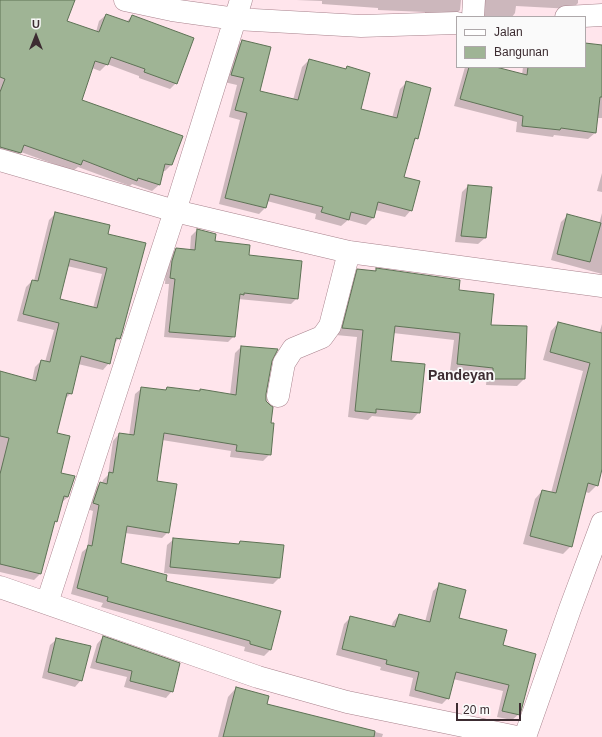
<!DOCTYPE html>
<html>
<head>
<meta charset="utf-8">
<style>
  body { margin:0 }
  #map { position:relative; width:602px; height:737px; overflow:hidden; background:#ffe5ec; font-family:Arial,sans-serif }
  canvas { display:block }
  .legend { position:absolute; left:456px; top:16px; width:130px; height:52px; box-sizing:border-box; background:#fafafa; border:1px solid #aea8aa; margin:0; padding:5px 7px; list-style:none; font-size:12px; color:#3c2c31 }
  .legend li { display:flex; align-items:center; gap:8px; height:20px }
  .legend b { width:20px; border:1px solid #aea8aa }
  .north { position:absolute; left:16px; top:16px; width:40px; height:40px; -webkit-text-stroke:3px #fafafa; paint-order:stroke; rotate:0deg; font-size:11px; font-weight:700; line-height:16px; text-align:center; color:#3c2c31 }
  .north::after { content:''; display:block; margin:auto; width:14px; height:18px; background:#3c2c31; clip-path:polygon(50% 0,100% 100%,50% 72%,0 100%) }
  .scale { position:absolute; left:456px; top:703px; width:65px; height:18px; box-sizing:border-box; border:2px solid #3c2c31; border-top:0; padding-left:5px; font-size:12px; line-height:14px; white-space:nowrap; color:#3c2c31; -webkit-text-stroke:3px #fafafa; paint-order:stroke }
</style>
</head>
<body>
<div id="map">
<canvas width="602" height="737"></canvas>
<ul class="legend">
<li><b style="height:5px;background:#fff"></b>Jalan</li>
<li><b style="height:11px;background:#9fb495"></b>Bangunan</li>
</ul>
<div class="north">U</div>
<div class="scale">20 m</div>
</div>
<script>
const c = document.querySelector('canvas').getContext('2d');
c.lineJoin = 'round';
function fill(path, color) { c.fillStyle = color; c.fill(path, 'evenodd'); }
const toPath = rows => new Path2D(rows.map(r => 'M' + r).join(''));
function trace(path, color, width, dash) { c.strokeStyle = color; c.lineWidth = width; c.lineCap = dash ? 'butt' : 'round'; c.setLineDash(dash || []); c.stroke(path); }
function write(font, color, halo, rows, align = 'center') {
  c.font = font + ' Arial,sans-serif'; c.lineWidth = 3.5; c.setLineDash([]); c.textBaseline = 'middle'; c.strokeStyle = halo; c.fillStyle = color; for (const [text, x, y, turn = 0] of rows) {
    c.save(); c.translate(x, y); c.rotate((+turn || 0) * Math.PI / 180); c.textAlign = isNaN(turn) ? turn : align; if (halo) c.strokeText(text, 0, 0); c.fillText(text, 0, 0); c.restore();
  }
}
const shadow = toPath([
  [0,0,73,0,66,22,96,32,99,21,106,15,126,22,132,16,176,83,170,89,139,78,139,76,107,64,100,71,92,68,80,100,171,165,165,171,162,171,159,185,152,191,132,184,130,186,78,167,73,171,21,152,14,159,0,155],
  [296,0,461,0,460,10,454,16,425,15,425,12,378,10,378,8,322,4,322,1],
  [478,0,578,0,578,3,572,9,516,6,515,13,512,17,480,17],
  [242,41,259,92,293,100,302,67,309,60,345,69,347,68,360,110,392,118,400,89,407,82,417,138,412,143,403,178,411,210,405,217,375,210,373,218,366,225,348,220,341,226,315,219,316,214,267,201,265,208,259,214,219,204,240,120,229,117,237,85,224,82,235,48],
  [585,44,602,46,602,118,597,118,595,133,588,139,554,135,553,137,516,132,517,122,454,106,465,67,492,67,522,75,523,67,585,67],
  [602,173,602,192,597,191],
  [468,186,491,188,485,238,478,244,455,242,462,192],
  [602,213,602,274,551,260,561,222,568,215,599,224],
  [55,214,107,234,119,338,114,344,109,363,103,370,78,364,71,393,64,400,56,434,60,473,68,497,61,503,56,521,53,525,40,574,34,580,0,572,0,372,32,381,35,367,41,361,45,362,54,330,17,321,26,287,32,281,34,281,49,220],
  [67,266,102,274,93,308,59,300],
  [197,230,214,242,248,256,297,298,291,304,238,299,234,336,228,342,164,337,169,284,165,284,166,267,170,255,176,249,190,251,191,236],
  [376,269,458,291,490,326,524,379,517,386,486,385,487,375,450,371,454,340,393,333,390,362,419,412,412,420,372,416,368,420,348,417,357,337,336,335,351,277,358,270,374,272],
  [558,323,599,334,602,324,602,465,597,485,589,493,585,492,571,546,563,554,523,544,535,499,542,491,551,493,583,371,543,360,551,331],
  [241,347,271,360,265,394,270,424,270,454,263,461,230,457,231,451,162,440,156,482,168,532,162,538,125,533,120,564,165,581,270,650,264,656,244,651,245,647,101,607,103,603,71,594,82,552,87,548,93,511,87,509,94,490,100,483,102,484,103,480,108,475,113,441,119,434,129,436,135,394,142,388,164,391,167,388,230,395,235,353],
  [174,539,237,545,240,542,280,577,273,584,164,573,167,545],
  [440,585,458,619,502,646,519,714,512,720,497,717,503,691,453,679,448,698,442,704,409,696,413,678,380,670,381,667,336,655,344,624,350,618,391,627,393,622,399,615,425,622,433,591],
  [103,637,172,691,166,698,124,687,127,677,90,668,97,644],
  [57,639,81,680,75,687,42,678,50,645],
  [236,688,266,704,383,734,382,737,218,737,228,697]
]);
const building = toPath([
  [0,0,75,0,67,21,99,32,106,14,129,22,132,15,194,38,177,84,144,72,145,69,111,57,108,65,95,61,82,100,183,136,172,165,165,164,160,185,138,178,137,181,83,160,81,165,24,145,21,153,0,147,0,92,5,79,0,77,0,0],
  [242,40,271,47,260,91,298,100,309,59,346,69,347,66,370,73,361,109,397,118,406,81,431,88,418,139,415,138,404,177,420,181,412,211,378,202,374,218,351,212,349,220,321,212,323,207,270,194,266,208,225,198,247,113,235,110,244,78,231,75,242,40],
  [585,43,602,45,602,97,600,97,596,133,561,128,560,130,522,126,523,116,460,99,469,67,496,67,527,75,528,67,585,67,585,43],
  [468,185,492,187,486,238,461,236,468,185],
  [55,212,110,225,108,234,146,243,122,333,120,339,116,338,110,364,81,356,72,394,67,393,57,433,70,436,61,473,75,476,68,497,64,496,57,522,55,521,41,574,0,564,0,474,9,438,0,436,0,371,36,381,41,360,50,362,59,323,23,314,32,280,38,281,55,212],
  [70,259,107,268,97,308,60,299,70,259],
  [567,214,601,223,590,262,557,254,567,214],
  [197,229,216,234,215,241,250,245,249,255,302,261,298,299,244,293,244,295,240,294,235,337,169,332,175,279,170,278,172,261,176,248,195,250,197,229],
  [376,268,460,280,459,290,494,294,491,325,527,326,525,379,493,379,493,368,457,364,460,333,395,326,391,361,425,364,420,413,376,409,376,413,355,411,363,330,342,328,357,269,376,271,376,268],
  [558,322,602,333,602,469,598,486,588,483,572,547,530,536,542,490,556,493,590,363,550,352,558,322],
  [241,346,278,349,272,361,266,394,266,401,270,405,273,407,271,423,274,423,271,455,236,451,237,445,164,433,157,481,177,484,169,533,127,526,121,563,167,575,166,581,281,611,271,650,250,644,250,641,107,601,108,597,77,588,88,545,92,546,99,505,93,503,100,482,107,484,109,472,113,473,119,433,134,435,141,387,166,390,167,387,200,391,200,389,236,395,241,346],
  [173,538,239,544,240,541,284,545,280,578,170,567,173,538],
  [439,583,466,590,459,618,507,630,503,645,536,654,520,715,502,711,509,685,456,672,449,699,415,690,419,672,386,664,387,660,342,649,350,616,395,627,399,614,430,622,439,583],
  [103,636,180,663,173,692,130,681,132,671,96,662,103,636],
  [56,638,91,646,82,681,48,672,56,638],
  [236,687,269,696,267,704,375,731,374,737,223,737,236,687]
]);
const minor = toPath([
  [125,0,172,10,236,19,361,26,457,23],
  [473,17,474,0],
  [566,17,602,15],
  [0,160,175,211,349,252,602,286],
  [278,396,284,363,293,349,322,337,330,326,349,252],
  [0,587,258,677,347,702,517,737],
  [47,603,175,211,241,0]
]);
const tertiary = toPath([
  [525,737,570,609,602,523]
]);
const quarterNames = [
  ["Pandeyan",461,376]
];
fill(shadow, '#0003');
fill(building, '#9fb495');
trace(building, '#5e7255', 1);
trace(minor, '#a8828c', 23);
trace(tertiary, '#a8828c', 23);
trace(minor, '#fff', 22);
trace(tertiary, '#fff', 22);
write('bold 14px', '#3c2c31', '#fafafa', quarterNames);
</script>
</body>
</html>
